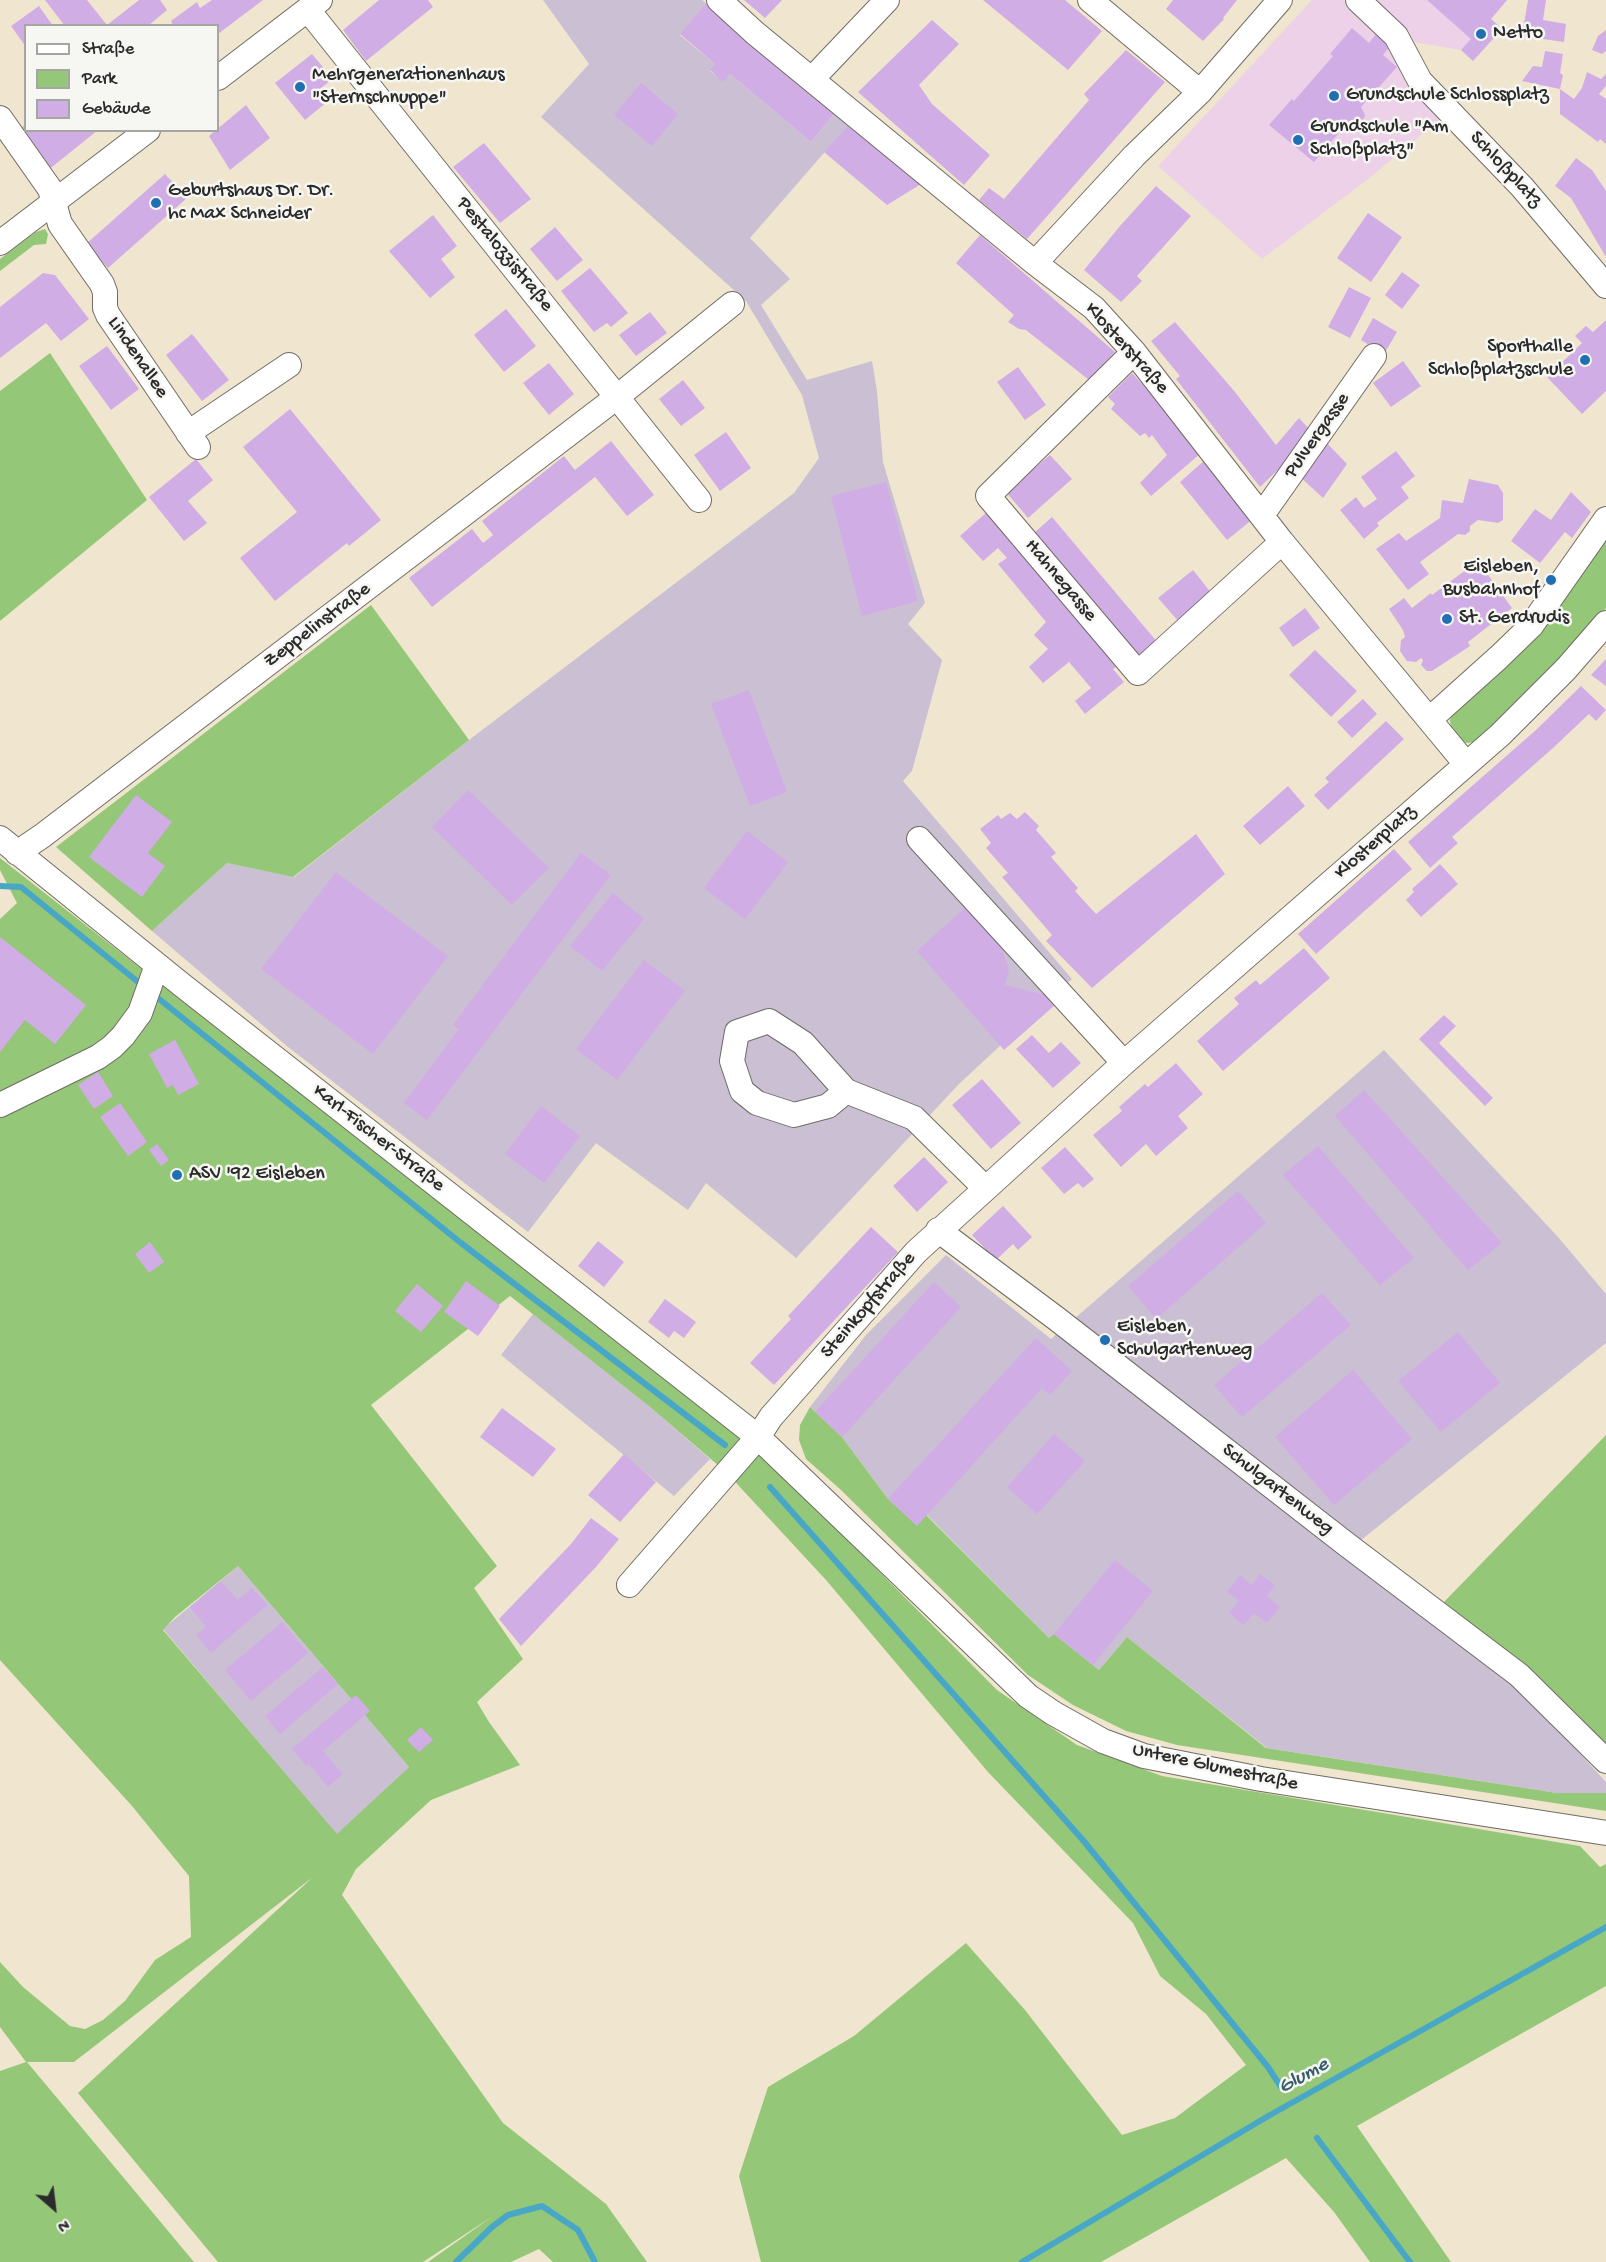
<!DOCTYPE html>
<html>
<head>
<meta charset="utf-8">
<style>
  body { margin:0 }
  #map { position:relative; width:1606px; height:2262px; overflow:hidden; background:#f0e6cf; font-family:"Gochi Hand",sans-serif }
  canvas { display:block }
  .legend { position:absolute; left:24px; top:24px; width:195px; height:108px; box-sizing:border-box; background:#f6f6f2; border:2px solid #a5a5a2; margin:0; padding:8px 10px; list-style:none; font-size:18px; color:#2b2b2b }
  .legend li { display:flex; align-items:center; gap:12px; height:30px }
  .legend b { width:30px; border:2px solid #a5a5a2 }
  .north { position:absolute; left:24px; top:2178px; width:60px; height:60px; -webkit-text-stroke:4px #f6f6f2; paint-order:stroke; rotate:152deg; font-size:16px; font-weight:700; line-height:24px; text-align:center; color:#2b2b2b }
  .north::after { content:''; display:block; margin:auto; width:21px; height:27px; background:#2b2b2b; clip-path:polygon(50% 0,100% 100%,50% 72%,0 100%) }
</style>
</head>
<body>
<div id="map">
<canvas width="1606" height="2262"></canvas>
<ul class="legend">
<li><b style="height:8px;background:#fff"></b>Straße</li>
<li><b style="height:16px;background:#95c778"></b>Park</li>
<li><b style="height:16px;background:#d1ade5"></b>Gebäude</li>
</ul>
<div class="north">N</div>
</div>
<script>
const c = document.querySelector('canvas').getContext('2d');
c.lineJoin = 'round';
function fill(path, color) { c.fillStyle = color; c.fill(path, 'evenodd'); }
const toPath = rows => new Path2D(rows.map(r => 'M' + r).join(''));
function trace(path, color, width, dash) { c.strokeStyle = color; c.lineWidth = width; c.lineCap = dash ? 'butt' : 'round'; c.setLineDash(dash || []); c.stroke(path); }
function write(font, color, halo, rows, align = 'center') {
  c.font = font + ' "Gochi Hand",sans-serif'; c.lineWidth = 5; c.setLineDash([]); c.textBaseline = 'middle'; c.strokeStyle = halo; c.fillStyle = color; for (const [text, x, y, turn = 0] of rows) {
    c.save(); c.translate(x, y); c.rotate((+turn || 0) * Math.PI / 180); c.textAlign = isNaN(turn) ? turn : align; if (halo) c.strokeText(text, 0, 0); c.fillText(text, 0, 0); c.restore();
  }
}
const built = toPath([
  [1312,0,1343,0,1392,46,1445,115,1367,180,1262,259,1158,166],
  [1369,0,1507,0,1491,19,1502,29,1473,61,1461,50,1414,42]
]);
const industrial = toPath([
  [543,0,702,0,706,3,680,35,715,64,710,71,723,81,730,74,811,142,836,112,850,123,750,238,790,279,761,305,807,380,872,361,877,391,883,462,925,603,908,624,942,660,912,771,903,781,1072,979,959,1084,796,1258,706,1183,688,1210,596,1143,528,1232,288,1047,152,931,227,863,294,877,469,740,794,493,819,458,802,395,746,301,541,117,589,64],
  [1384,1050,1558,1237,1606,1294,1606,1343,1345,1553,1516,1684,1606,1782,1606,1793,1557,1793,1267,1748,1127,1637,1099,1670,1054,1634,1050,1639,927,1515,917,1526,888,1499,842,1437,810,1407,866,1335,946,1255,1051,1339],
  [533,1314,650,1407,710,1459,674,1496,501,1355],
  [238,1566,409,1767,337,1835,163,1629]
]);
const green = toPath([
  [45,229,48,234,46,244,34,245,0,271,0,259,36,232],
  [50,353,147,500,0,621,0,391],
  [1606,535,1606,608,1577,643,1476,742,1466,743,1458,738,1451,728,1450,720,1454,711],
  [371,605,469,740,293,877,227,863,152,931,56,847],
  [0,858,766,1458,997,1690,1077,1745,1162,1776,1580,1846,1600,1867,1606,1864,1606,1986,1357,2126,1451,2262,1370,2262,1334,2212,1286,2158,1101,2262,761,2262,739,2176,768,2087,854,2036,966,1943,1025,2010,1122,2135,1175,2118,1246,2065,1206,2014,1160,1976,1133,1923,988,1772,826,1580,726,1472,650,1407,510,1296,371,1405,497,1566,474,1588,523,1659,477,1702,489,1722,520,1765,431,1800,356,1869,342,1895,503,2123,606,2204,647,2262,553,2262,539,2249,511,2262,428,2262,493,2216,423,2262,218,2262,78,2093,313,1877,74,2062,27,2062,194,2262,0,2262,0,2071,26,2062,0,2027,0,1962,23,1987,70,2026,85,2029,103,2020,125,2001,155,1960,191,1937,189,1876,132,1806,0,1660,0,919,17,903,0,870],
  [238,1566,409,1767,337,1834,163,1630,175,1617],
  [810,1407,842,1437,888,1499,917,1525,926,1515,1049,1638,1054,1634,1099,1670,1127,1637,1266,1748,1557,1793,1606,1793,1606,1811,1177,1745,1126,1731,1073,1705,1028,1675,841,1490,806,1459,799,1440,800,1425],
  [1606,1435,1606,1745,1534,1673,1444,1602]
]);
const stream = toPath([
  [0,886,21,887,143,986],
  [153,994,461,1243,725,1445],
  [770,1487,1082,1839,1268,2067,1281,2087],
  [1317,2138,1410,2262],
  [456,2262,492,2227,508,2215,542,2206,578,2230,595,2262],
  [1022,2262,1270,2115,1606,1927]
]);
const building = toPath([
  [45,0,87,0,107,25,139,0,160,0,167,10,148,26,65,26],
  [212,0,263,0,218,34,218,26,173,26,171,21,197,2,200,8],
  [379,0,428,0,433,7,366,61,343,30],
  [744,0,782,0,765,18],
  [983,0,1065,0,1102,31,1068,70],
  [1173,0,1237,0,1223,18,1224,19,1203,41,1166,9],
  [1427,0,1507,0,1491,19,1502,29,1473,61,1461,50,1471,39],
  [1528,0,1546,0,1543,20,1566,24,1564,42,1522,36],
  [706,3,836,112,811,142,730,74,723,82,710,70,715,64,680,34],
  [39,6,53,26,26,26,26,47,11,26],
  [932,20,959,44,919,85,932,104,990,155,964,185,858,92],
  [1352,28,1369,43,1376,34,1390,46,1383,55,1397,67,1361,107,1365,115,1363,121,1357,124,1348,122,1314,162,1269,125,1292,99,1294,101,1333,56,1330,54],
  [1606,30,1606,51,1602,54,1592,50,1598,36],
  [1126,50,1165,82,1027,239,979,200,989,188,1004,199,1089,100,1084,94],
  [1545,51,1563,54,1560,73,1563,75,1560,89,1574,99,1582,88,1587,72,1601,79,1606,74,1606,86,1599,94,1606,99,1606,144,1600,139,1598,142,1560,114,1560,89,1522,81,1533,66,1542,67],
  [312,54,333,79,318,90,327,102,305,120,275,83],
  [641,83,678,114,652,146,614,115],
  [246,105,270,138,230,170,209,136],
  [850,123,921,184,887,205,824,152],
  [26,124,26,130,98,130,42,175,14,134],
  [484,143,531,199,500,223,453,167],
  [1576,158,1592,170,1606,191,1606,257,1571,198,1555,186],
  [165,174,187,198,108,268,86,244],
  [1156,186,1191,216,1137,276,1142,281,1121,302,1084,270,1120,226],
  [1368,213,1402,237,1371,282,1337,258],
  [433,215,457,246,441,259,455,277,430,298,389,251],
  [555,227,583,260,557,281,530,249],
  [980,235,1115,352,1089,380,1026,330,1019,329,1008,322,1014,315,956,263],
  [590,268,628,313,611,327,607,323,594,332,561,291],
  [1402,272,1420,285,1402,309,1385,295],
  [43,273,55,275,89,319,61,341,46,323,0,358,0,307],
  [1349,287,1371,298,1350,338,1328,327],
  [506,309,536,346,504,372,474,335],
  [650,312,667,333,636,356,619,335],
  [1373,318,1397,332,1384,354,1361,340],
  [1606,320,1606,391,1582,414,1547,377,1582,343,1575,336,1586,326,1593,332],
  [1175,322,1235,392,1276,445,1299,418,1311,431,1285,463,1260,487,1176,379,1180,376,1151,341],
  [192,334,229,380,202,401,166,355],
  [107,346,139,389,111,410,79,366],
  [1403,361,1421,386,1391,407,1373,383],
  [549,363,574,394,549,415,523,383],
  [1018,367,1046,405,1025,420,997,382],
  [1132,373,1173,417,1201,453,1151,496,1140,483,1167,455,1152,435,1149,438,1145,433,1140,436,1111,409,1115,404,1108,397],
  [683,380,705,408,681,426,659,399],
  [290,409,381,520,349,546,347,543,275,601,240,558,297,512,243,447],
  [726,432,751,468,720,491,694,455],
  [611,441,654,495,627,516,595,477,432,607,409,578,472,529,483,543,493,535,482,521,564,456,575,470],
  [1325,441,1347,464,1323,498,1299,476],
  [1396,451,1415,476,1401,487,1409,498,1377,523,1379,526,1364,539,1340,510,1356,497,1364,508,1377,499,1361,477],
  [1050,455,1072,479,1028,518,1006,492],
  [196,459,213,480,188,501,207,523,184,541,149,497],
  [1206,459,1253,519,1227,540,1180,482],
  [1469,479,1498,485,1503,493,1503,520,1498,523,1478,520,1470,526,1470,531,1465,535,1458,534,1420,562,1429,574,1408,590,1376,549,1399,533,1406,541,1440,518,1442,500,1463,503],
  [886,482,918,601,862,616,831,496],
  [1571,492,1591,512,1572,538,1565,532,1540,563,1511,541,1535,509,1551,520],
  [987,512,1067,603,1116,667,1113,669,1124,682,1085,714,1075,701,1091,688,1069,662,1043,683,1029,667,1048,649,1034,635,1046,622,998,564,1007,558,998,548,983,561,960,536],
  [1052,517,1158,643,1137,660,1034,533],
  [1478,561,1512,608,1468,642,1470,646,1432,671,1427,671,1421,665,1423,660,1421,658,1416,662,1407,661,1400,651,1401,640,1405,637,1403,630,1389,609,1404,598,1412,608,1431,593,1432,595],
  [1193,570,1212,594,1180,623,1158,598],
  [1305,608,1320,628,1293,647,1279,628],
  [1315,650,1357,691,1331,717,1289,675],
  [1606,659,1606,686,1591,675],
  [1581,686,1606,710,1596,721,1589,714,1553,748,1452,837,1458,843,1430,868,1408,842,1536,730],
  [749,690,787,792,750,806,711,704],
  [1363,699,1377,714,1352,738,1337,722],
  [1386,721,1404,739,1328,810,1314,795,1329,782,1325,778],
  [1288,786,1305,806,1260,845,1243,826],
  [468,790,549,868,512,905,432,827],
  [136,795,172,822,148,853,165,866,142,897,89,857],
  [1025,812,1039,826,1036,830,1056,853,1051,857,1078,888,1075,891,1096,914,1196,834,1225,874,1092,988,1046,941,1052,935,1002,877,1008,873,986,848,991,843,980,829,998,815,1001,819,1010,813,1017,819],
  [747,831,788,862,745,919,704,888],
  [1394,849,1412,869,1316,954,1298,934],
  [581,853,611,875,427,1120,404,1103,459,1029,453,1025],
  [1440,864,1458,884,1421,917,1406,900,1414,892,1412,889],
  [336,872,448,956,373,1054,261,969],
  [613,893,644,919,602,971,570,946],
  [970,903,997,934,1009,970,1005,985,1046,995,1055,1005,1004,1050,917,951],
  [0,937,86,1005,55,1044,25,1020,0,1052],
  [1304,948,1330,978,1223,1071,1197,1041,1239,1004,1234,998,1256,980,1260,985],
  [644,960,685,991,617,1080,576,1049],
  [1444,1015,1456,1026,1439,1043,1493,1098,1485,1106,1419,1039],
  [1032,1035,1049,1053,1061,1042,1081,1063,1053,1088,1016,1049],
  [175,1040,199,1084,178,1095,173,1085,167,1088,149,1054],
  [1176,1063,1203,1094,1178,1116,1188,1128,1156,1156,1146,1144,1121,1167,1093,1135,1122,1111,1119,1107,1145,1084,1148,1087],
  [98,1072,113,1096,94,1109,78,1085],
  [982,1079,1021,1123,991,1149,952,1105],
  [1364,1090,1502,1243,1468,1270,1335,1116],
  [120,1103,147,1142,128,1156,100,1117],
  [541,1106,580,1136,544,1183,505,1154],
  [157,1144,169,1160,161,1166,149,1150],
  [1318,1146,1414,1258,1380,1285,1283,1175],
  [1065,1147,1094,1179,1083,1188,1078,1183,1064,1194,1041,1168],
  [924,1157,948,1182,917,1212,893,1186],
  [1238,1191,1266,1223,1156,1319,1128,1286],
  [1003,1206,1032,1237,1018,1250,1013,1244,996,1260,972,1235],
  [871,1227,898,1252,774,1385,750,1363,791,1319,788,1316],
  [598,1241,624,1262,604,1287,578,1266],
  [150,1242,164,1262,149,1273,135,1254],
  [466,1281,500,1306,478,1336,444,1312],
  [934,1282,961,1307,842,1437,815,1412],
  [417,1284,443,1306,421,1332,395,1311],
  [1322,1293,1351,1325,1242,1417,1214,1385],
  [665,1299,696,1322,684,1338,674,1331,669,1338,648,1322],
  [1458,1332,1500,1383,1441,1432,1398,1381],
  [1036,1338,1072,1371,1050,1395,1042,1388,917,1526,888,1499],
  [1353,1370,1412,1439,1334,1505,1275,1437],
  [502,1408,556,1449,533,1477,480,1437],
  [1054,1434,1085,1461,1037,1514,1007,1487],
  [624,1454,656,1482,620,1522,588,1495],
  [591,1518,619,1539,596,1567,521,1646,499,1619,571,1544],
  [1115,1560,1153,1591,1093,1665,1054,1634],
  [1260,1574,1275,1585,1267,1596,1280,1607,1267,1623,1254,1613,1244,1625,1229,1613,1239,1601,1227,1592,1240,1575,1252,1585],
  [221,1581,237,1600,252,1588,267,1605,211,1653,196,1635,206,1627,190,1607],
  [282,1622,308,1653,251,1701,225,1670],
  [323,1667,338,1684,280,1734,265,1716],
  [356,1695,370,1711,323,1751,343,1774,328,1787,309,1764,306,1766,292,1749],
  [421,1727,433,1740,419,1752,407,1740]
]);
const minor = toPath([
  [719,0,755,33,1035,263,1094,308,1134,352,1282,542,1466,764],
  [1090,0,1200,92],
  [1358,0,1396,36,1420,81,1522,187,1606,286],
  [308,10,699,500],
  [218,78,320,0],
  [812,79,887,0],
  [0,118,50,189,60,224,102,284,105,292,105,308,108,315,198,447],
  [0,243,148,130],
  [1035,263,1134,156,1200,92,1280,0],
  [1134,352,988,496,1138,673,1282,542],
  [188,433,289,365],
  [1262,515,1374,356],
  [1430,719,1499,657,1531,626,1606,519],
  [0,838,182,985,758,1437,1028,1696,1053,1713,1103,1741,1144,1756,1261,1779,1606,1833],
  [919,839,1124,1063],
  [17,853,42,836,617,397,732,304],
  [846,1091,828,1106,794,1115,757,1103,742,1091,732,1061,737,1032,769,1021,803,1043,846,1091,914,1118,985,1188],
  [0,1105,98,1057,112,1047,123,1036,140,1013,157,965],
  [938,1230,1057,1319,1346,1544,1519,1675,1606,1761],
  [629,1585,758,1437,771,1417,916,1252,1124,1063,1500,735,1566,669,1606,623]
]);
const markers = [
  [1481,34,6,"#1f6fb2"],
  [300,87,6,"#1f6fb2"],
  [1334,96,6,"#1f6fb2"],
  [1298,140,6,"#1f6fb2"],
  [156,203,6,"#1f6fb2"],
  [1585,360,6,"#1f6fb2"],
  [1551,580,6,"#1f6fb2"],
  [1447,619,6,"#1f6fb2"],
  [177,1175,6,"#1f6fb2"],
  [1105,1340,6,"#1f6fb2"]
];
const poiNames = [
  ["Netto",1493,34],
  ["Mehrgenerationenhaus",312,76],
  ["\"Sternschnuppe\"",312,99],
  ["Grundschule Schlossplatz",1346,96],
  ["Grundschule \"Am",1310,128],
  ["Schloßplatz\"",1310,151],
  ["Geburtshaus Dr. Dr.",168,192],
  ["hc Max Schneider",168,215],
  ["Sporthalle",1573,348,"right"],
  ["Schloßplatzschule",1573,371,"right"],
  ["Eisleben,",1539,568,"right"],
  ["Busbahnhof",1539,591,"right"],
  ["St. Gerdrudis",1459,619],
  ["ASV '92 Eisleben",189,1175],
  ["Eisleben,",1117,1328],
  ["Schulgartenweg",1117,1351]
];
const streetNames = [
  ["Schloßplatz",1505,170,47],
  ["Pestalozzistraße",504,255,51],
  ["Klosterstraße",1126,349,48],
  ["Lindenallee",137,358,56],
  ["Pulvergasse",1318,436,-55],
  ["Hahnegasse",1060,581,50],
  ["Zeppelinstraße",318,626,-37],
  ["Klosterplatz",1376,843,-41],
  ["Karl-Fischer-Straße",378,1139,38],
  ["Steinkopfstraße",869,1306,-49],
  ["Schulgartenweg",1277,1490,38],
  ["Untere Glumestraße",1215,1768,12]
];
const waterNames = [
  ["Glume",1304,2077,-29]
];
fill(built, '#ecd1e9');
fill(industrial, '#cbbfd4');
fill(green, '#95c778');
trace(stream, '#48a6c7', 6);
fill(building, '#d1ade5');
trace(minor, '#706c64', 26);
trace(minor, '#fff', 24);
for (const [x, y, r, color] of markers) { const dot = new Path2D(); dot.arc(x, y, r, 0, 2 * Math.PI); c.fillStyle = color; c.fill(dot); trace(dot, '#f6f6f2', 2); }
write('20px', '#2b2b2b', '#f6f6f2', poiNames, 'left');
write('20px', '#2b2b2b', '#f6f6f2', streetNames);
write('italic 21px', '#375c69', '#f6f6f2', waterNames);
</script>
</body>
</html>
